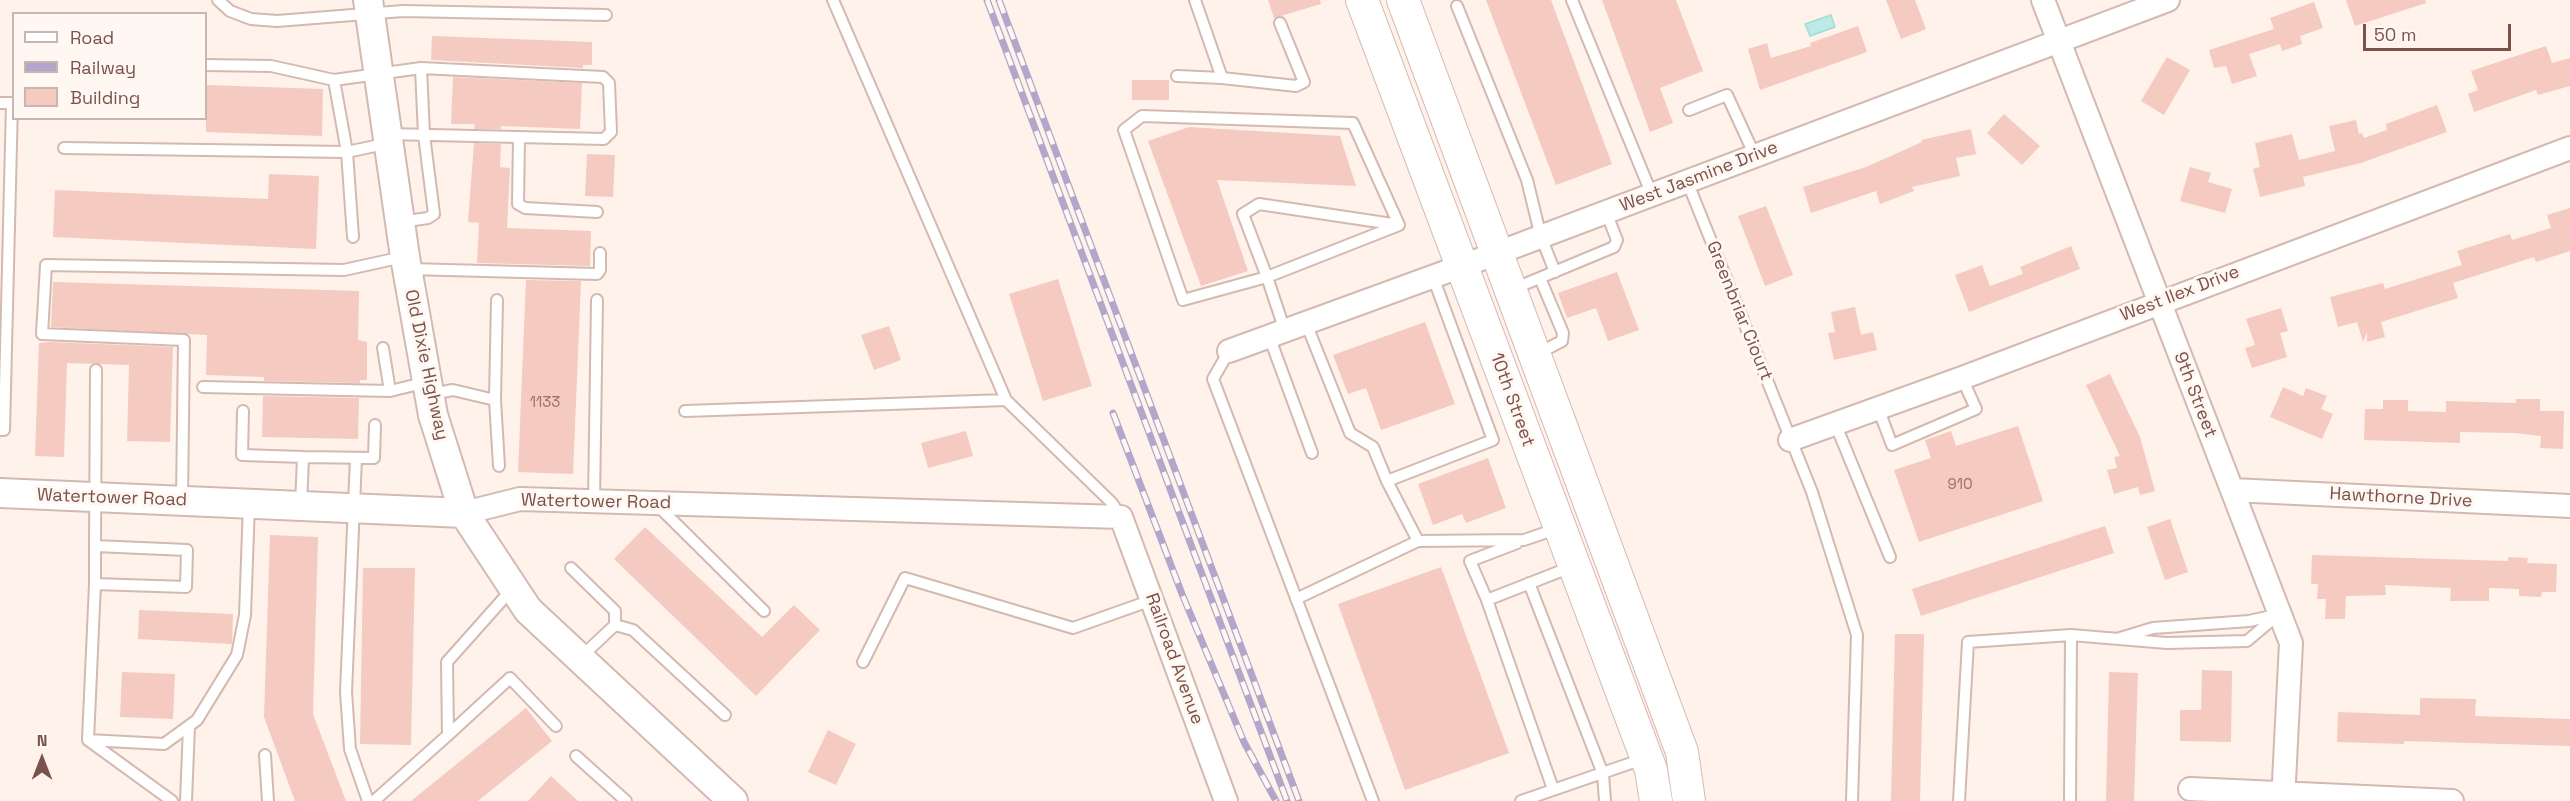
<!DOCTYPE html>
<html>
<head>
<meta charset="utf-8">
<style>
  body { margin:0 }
  #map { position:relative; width:2570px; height:801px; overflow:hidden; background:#fef2ea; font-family:"Space Grotesk",sans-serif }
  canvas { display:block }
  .legend { position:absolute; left:12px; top:12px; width:195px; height:108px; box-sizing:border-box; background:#fff7f2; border:2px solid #cab5af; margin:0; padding:8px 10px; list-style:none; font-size:18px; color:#7b524b }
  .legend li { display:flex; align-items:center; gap:12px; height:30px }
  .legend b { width:30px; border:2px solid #cab5af }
  .north { position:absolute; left:12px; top:729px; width:60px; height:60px; -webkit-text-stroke:4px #fff7f2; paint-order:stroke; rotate:0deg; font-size:16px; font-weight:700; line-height:24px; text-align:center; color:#7b524b }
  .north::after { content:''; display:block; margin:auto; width:21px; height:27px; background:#7b524b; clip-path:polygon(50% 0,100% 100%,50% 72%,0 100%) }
  .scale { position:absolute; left:2363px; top:24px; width:148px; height:27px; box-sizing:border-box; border:3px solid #7b524b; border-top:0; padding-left:8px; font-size:18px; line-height:21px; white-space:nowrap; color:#7b524b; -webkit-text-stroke:4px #fff7f2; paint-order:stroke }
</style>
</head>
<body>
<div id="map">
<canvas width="2570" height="801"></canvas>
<ul class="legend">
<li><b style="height:8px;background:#fff"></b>Road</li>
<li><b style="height:8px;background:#b2a6ca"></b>Railway</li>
<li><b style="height:16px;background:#f5cac0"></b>Building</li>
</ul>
<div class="north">N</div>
<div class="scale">50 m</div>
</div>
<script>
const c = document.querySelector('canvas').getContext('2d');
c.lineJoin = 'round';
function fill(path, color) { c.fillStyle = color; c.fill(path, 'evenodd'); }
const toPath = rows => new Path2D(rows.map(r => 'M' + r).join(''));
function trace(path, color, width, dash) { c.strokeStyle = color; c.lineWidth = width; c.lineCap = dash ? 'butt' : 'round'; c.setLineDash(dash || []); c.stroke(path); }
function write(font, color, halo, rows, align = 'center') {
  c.font = font + ' "Space Grotesk",sans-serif'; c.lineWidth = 6; c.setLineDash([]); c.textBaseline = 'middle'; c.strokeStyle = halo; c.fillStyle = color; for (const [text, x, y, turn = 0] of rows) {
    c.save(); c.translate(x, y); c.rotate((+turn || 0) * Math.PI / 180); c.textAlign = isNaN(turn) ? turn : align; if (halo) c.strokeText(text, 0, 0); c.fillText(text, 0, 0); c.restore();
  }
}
const water = toPath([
  [1831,15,1835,27,1810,36,1805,24,1831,15]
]);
const building = toPath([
  [1268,0,1320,0,1321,4,1274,18],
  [1486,0,1551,0,1612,164,1556,185],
  [1602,0,1676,0,1703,71,1660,88,1673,123,1650,132],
  [1886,0,1915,0,1926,29,1901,39],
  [2346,0,2425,0,2426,3,2355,26],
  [2314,2,2323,28,2300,36,2302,44,2282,51,2280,44,2249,54,2257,76,2232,84,2226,66,2214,68,2209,50,2274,29,2270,18],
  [1858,26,1867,52,1760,90,1748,49,1767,43,1771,58,1811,46,1810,43],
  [432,36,592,42,592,65,583,65,583,68,431,60],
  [2546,46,2552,63,2570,58,2570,86,2538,95,2536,90,2474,112,2468,94,2478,90,2471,71],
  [2167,57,2190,70,2164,115,2141,101],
  [453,77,582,83,580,129,501,126,501,129,474,129,475,124,451,124],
  [1132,80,1169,80,1169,100,1132,100],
  [206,85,323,89,322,136,206,132],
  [2437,105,2447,132,2361,163,2303,177,2305,186,2260,197,2253,169,2260,167,2255,143,2292,134,2299,160,2335,151,2329,126,2356,120,2359,134,2362,133,2364,138,2387,130,2386,124],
  [2004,114,2040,146,2022,165,1987,133],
  [1189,127,1340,136,1356,186,1217,180,1248,271,1201,286,1148,141],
  [1971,129,1976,154,1956,158,1960,176,1912,187,1914,191,1880,204,1876,191,1811,213,1803,187,1866,167,1922,142,1921,140],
  [474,143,501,144,500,167,510,168,507,228,591,231,590,266,477,263,479,223,468,222],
  [587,154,615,155,613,197,585,196],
  [2190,167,2211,173,2208,182,2232,189,2225,213,2180,201],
  [269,174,319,176,316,249,53,237,55,190,268,199],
  [1766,206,1793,275,1765,286,1738,216],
  [2570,208,2570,251,2536,262,2534,257,2453,283,2458,298,2381,322,2385,337,2367,342,2367,332,2363,342,2357,322,2338,327,2330,297,2383,283,2385,289,2462,265,2457,251,2510,234,2512,240,2551,228,2547,215],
  [2071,246,2080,269,1969,312,1955,275,1982,265,1990,286,2023,274,2020,267],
  [1617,272,1639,330,1608,341,1596,308,1567,318,1558,293],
  [1058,279,1092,386,1043,401,1009,294],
  [526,280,581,281,573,474,518,472],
  [53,282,359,291,358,340,367,342,367,380,360,380,360,383,264,381,264,377,206,375,207,335,51,327],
  [1855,307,1861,335,1873,332,1877,350,1834,360,1828,333,1835,332,1831,312],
  [2281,308,2288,331,2280,333,2287,357,2252,368,2245,348,2255,345,2246,319],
  [1425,322,1455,404,1381,430,1366,388,1348,394,1333,355],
  [889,326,901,360,874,370,861,335],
  [50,342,173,347,170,442,127,441,129,365,67,363,64,457,35,456,39,343],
  [2110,374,2140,437,2155,491,2140,495,2138,487,2114,494,2107,470,2117,468,2114,457,2120,456,2086,385],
  [2283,387,2303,396,2306,388,2327,396,2321,409,2333,414,2322,439,2270,417],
  [263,396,359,398,358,439,262,437],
  [2516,399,2540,399,2540,411,2564,411,2563,449,2540,448,2541,436,2514,433,2460,432,2460,443,2364,440,2365,409,2383,409,2383,400,2408,400,2408,411,2446,412,2446,401,2516,403],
  [2018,426,2043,501,1919,542,1894,470,1931,458,1925,440,1951,431,1956,446],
  [966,431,973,456,928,468,921,443],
  [1488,458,1506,508,1466,523,1462,514,1433,525,1418,484],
  [2170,519,2188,572,2165,580,2147,527],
  [2105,526,2114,553,1921,616,1912,589],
  [645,527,762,637,794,605,820,630,756,696,614,559],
  [270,535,318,537,313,714,346,801,295,801,264,717],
  [2312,555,2508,561,2508,557,2528,558,2527,563,2557,564,2556,592,2542,592,2541,597,2519,596,2519,589,2489,588,2489,601,2450,601,2451,588,2385,585,2386,595,2346,596,2345,619,2325,619,2326,599,2317,599,2318,584,2311,584],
  [1441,567,1509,753,1405,790,1338,604],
  [363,568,415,568,411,745,360,744],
  [139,610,233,614,232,644,138,639],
  [1895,634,1924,634,1920,801,1891,801],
  [2202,670,2232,671,2231,742,2180,741,2180,710,2201,710],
  [122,672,175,674,173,719,120,717],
  [2109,672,2138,673,2134,801,2106,801],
  [2420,698,2476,699,2475,716,2570,719,2570,746,2404,741,2404,744,2337,742,2338,712,2420,715],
  [526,708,552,741,478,801,411,801],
  [828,730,856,744,836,785,808,772],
  [551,776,578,801,528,801]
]);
const service = toPath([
  [218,0,230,11,251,19,277,21,403,11,606,15],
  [833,0,1006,400],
  [1195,0,1222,78,1296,86,1304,82,1280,23],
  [1572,0,1652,195],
  [1457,6,1527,180,1541,237,1555,272],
  [206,65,271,66,334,80,347,152,353,237],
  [1177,76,1222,78],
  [334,80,421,68,603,77,609,83,611,132,604,139,388,134],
  [0,103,12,103,4,430,0,430],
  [1689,110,1727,95,1755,156],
  [519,137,518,204,525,208,597,212],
  [64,148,347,152,389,143],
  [1687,181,1812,492,1857,635,1852,801],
  [400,222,428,218,434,214,424,135,421,68],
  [409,269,597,274,600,270,600,253],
  [1513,289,1614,247,1617,240,1606,212],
  [1306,323,1350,433,1373,447,1387,481,1418,541,1524,540,1559,528],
  [1285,331,1267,277,1399,225,1353,123,1142,116,1124,130,1183,300,1267,277,1243,214,1259,204,1399,225],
  [1269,336,1312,453],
  [383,348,390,391],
  [1229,351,1213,379,1373,801],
  [1537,354,1562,341,1563,333,1540,278],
  [203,387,390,391,427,382],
  [431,394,453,390,495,400,499,466],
  [495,400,497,300],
  [1878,408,1892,445,1976,409,1962,378],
  [243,411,242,455,303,457,301,506],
  [685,411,1006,400,1112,503,1121,517],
  [1835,423,1890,557],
  [303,457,374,458,375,425],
  [356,458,346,692,350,749,368,801],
  [1387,481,1493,440,1433,277],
  [182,501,184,340,42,334,46,265,344,270,403,257],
  [594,501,597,300],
  [658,506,764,611],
  [1517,543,1470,561,1487,600,1553,789],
  [95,546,95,584,186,587,187,550,95,546,96,370],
  [571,568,615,611,615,625],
  [1529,583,1603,774,1605,801],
  [95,584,88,740,164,744,197,720,237,655,245,615,249,504],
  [1296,599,1418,541],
  [1487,600,1571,567],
  [2120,638,2153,628,2249,621,2276,615],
  [581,657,615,625,633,630,725,715],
  [863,662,905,578,1073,628,1152,600],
  [448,735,510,678,556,726],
  [88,740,172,801],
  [265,755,268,801],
  [576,756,626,801],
  [186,801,189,726],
  [374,801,448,735,447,662,512,589],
  [1521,801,1643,759],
  [1959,801,1968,642,2071,635,2167,643,2247,641,2279,614],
  [2070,801,2071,635]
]);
const minor = toPath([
  [2043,0,2291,643,2283,801],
  [1229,351,1495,254,2168,0],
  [1790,440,1962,378,2570,148],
  [2232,490,2570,506],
  [464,513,520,499,1121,517,1226,801],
  [2190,789,2452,801]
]);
const tertiary = toPath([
  [368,0,405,257,433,415,464,513,528,610,733,801],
  [0,493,464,513]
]);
const secondary = toPath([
  [1362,0,1651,770,1656,801],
  [1403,0,1682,752,1689,801]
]);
const rail = toPath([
  [987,0,1287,801],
  [999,0,1299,801],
  [1113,413,1182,594,1244,742,1276,801]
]);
const numberNames = [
  ["1133",545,403],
  ["910",1960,485]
];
const streetNames = [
  ["West Jasmine Drive",1699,177,-21],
  ["West Ilex Drive",2180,294,-21],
  ["Greenbriar Ciourt",1739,311,68],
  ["Old Dixie Highway",426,365,78],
  ["9th Street",2195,395,69],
  ["10th Street",1512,400,70],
  ["Watertower Road",112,498,2],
  ["Hawthorne Drive",2401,498,3],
  ["Watertower Road",596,502,1],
  ["Railroad Avenue",1174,659,70]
];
fill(water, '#bde9e6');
trace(water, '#a2dcd8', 1.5);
fill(building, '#f5cac0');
trace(service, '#d4b9b1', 14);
trace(minor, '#d4b9b1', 26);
trace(tertiary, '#d4b9b1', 32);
trace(secondary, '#d9bab1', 34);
trace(service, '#fff', 10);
trace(minor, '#fff', 22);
trace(tertiary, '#fff', 28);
trace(secondary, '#fff', 32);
trace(rail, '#b2a6ca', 7);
trace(rail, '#fff7f2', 4.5, [14]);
write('15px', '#9a7068', null, numberNames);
write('18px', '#7b524b', '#fff7f2', streetNames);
</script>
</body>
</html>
